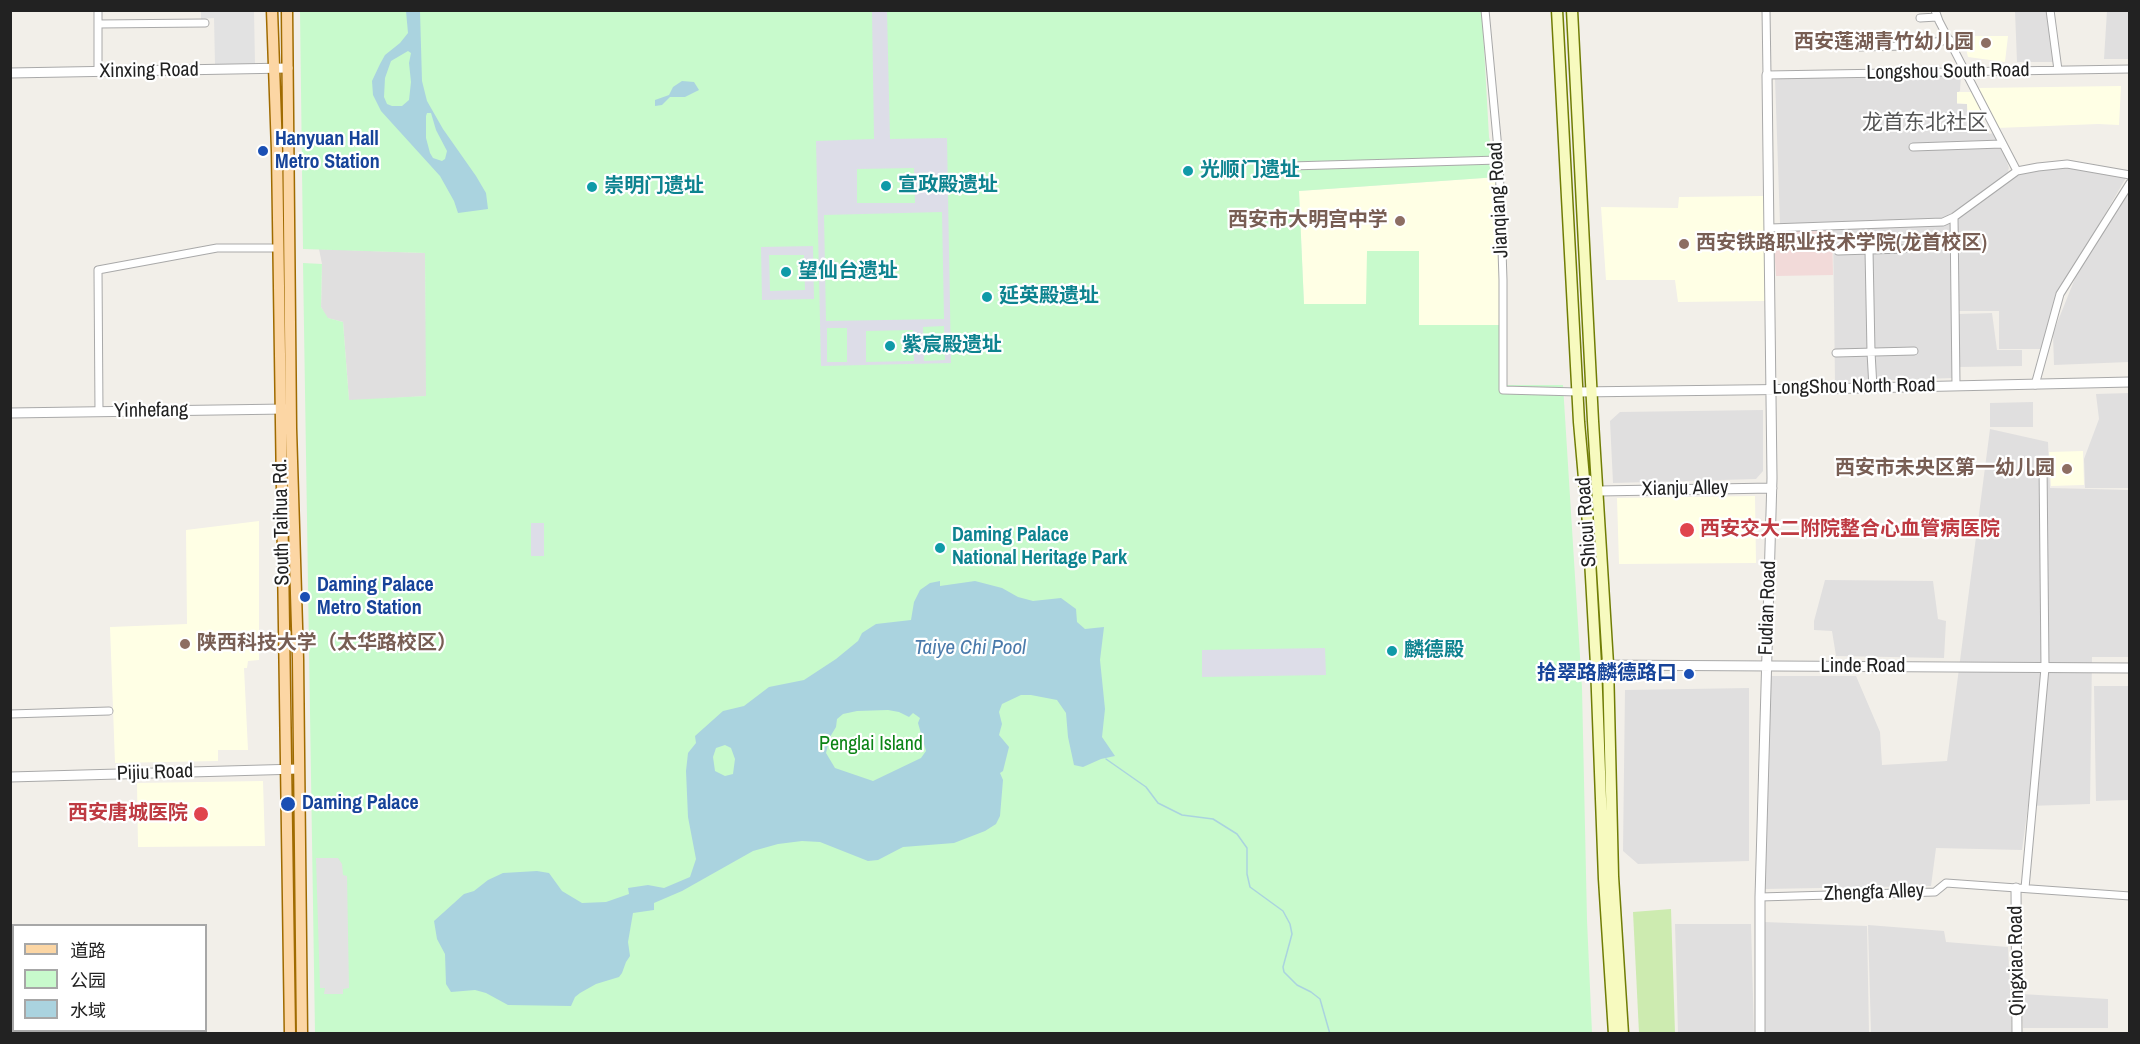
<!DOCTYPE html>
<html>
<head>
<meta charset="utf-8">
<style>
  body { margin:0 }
  #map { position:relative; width:2140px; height:1044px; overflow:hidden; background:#f2efe9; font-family:"Archivo Narrow","Noto Sans SC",sans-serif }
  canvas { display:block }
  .frame { position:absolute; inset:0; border:12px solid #222; pointer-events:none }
  .legend { position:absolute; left:12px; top:924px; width:195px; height:108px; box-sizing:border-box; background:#fff; border:2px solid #a7a7a7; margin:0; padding:8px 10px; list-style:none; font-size:18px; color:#222 }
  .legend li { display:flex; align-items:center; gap:12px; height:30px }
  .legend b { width:30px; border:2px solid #a7a7a7 }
</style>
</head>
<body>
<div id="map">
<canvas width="2140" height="1044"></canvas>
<div class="frame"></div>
<ul class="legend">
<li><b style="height:8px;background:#fcd6a4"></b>道路</li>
<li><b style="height:16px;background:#c8facc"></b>公园</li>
<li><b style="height:16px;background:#aad3df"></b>水域</li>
</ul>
</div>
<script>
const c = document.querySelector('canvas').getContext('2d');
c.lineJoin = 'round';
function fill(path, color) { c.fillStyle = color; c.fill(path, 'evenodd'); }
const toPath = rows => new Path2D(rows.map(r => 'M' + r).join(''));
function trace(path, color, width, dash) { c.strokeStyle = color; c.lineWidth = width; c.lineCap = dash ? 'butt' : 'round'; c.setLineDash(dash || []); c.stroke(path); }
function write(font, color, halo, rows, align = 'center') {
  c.font = font + ' "Archivo Narrow","Noto Sans SC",sans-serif'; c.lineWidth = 4.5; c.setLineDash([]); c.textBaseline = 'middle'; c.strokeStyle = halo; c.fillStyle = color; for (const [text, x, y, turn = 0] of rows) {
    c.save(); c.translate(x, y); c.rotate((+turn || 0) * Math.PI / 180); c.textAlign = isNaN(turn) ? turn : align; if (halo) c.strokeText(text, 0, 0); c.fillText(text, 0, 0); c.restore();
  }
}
const residential = toPath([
  [2015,11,2048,11,2054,62,2017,62],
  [2107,11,2129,11,2129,59,2104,59],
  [1961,76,1960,91,1957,93,1957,104,1967,104,1968,124,1984,123,1989,134,1994,133,2002,146,2009,168,2006,177,1943,219,1780,224,1775,78],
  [2068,166,2127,176,2057,297,2041,349,1999,349,1999,311,1956,311,1955,218,2018,173],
  [2129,189,2129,362,2054,365,2053,333,2078,271],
  [1951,224,1953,378,1835,382,1833,228],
  [319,249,425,253,427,396,349,401,343,322,327,318,321,307,322,264],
  [1992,313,1997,350,2022,350,2022,366,1959,367,1959,314],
  [2129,393,2129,488,2085,488,2084,459,2099,419,2096,394],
  [2033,402,2033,427,1990,427,1990,403],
  [1763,410,1763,471,1756,479,1613,483,1610,421,1620,412],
  [1990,429,2048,442,2050,488,2129,490,2129,657,2092,657,2090,804,2028,806,2022,850,1936,848,1931,886,1765,889,1771,676,1856,676,1880,732,1882,765,1947,761],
  [1825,580,1933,581,1938,619,1946,621,1944,658,1836,656,1832,631,1814,630,1814,621],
  [2094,686,2129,686,2129,800,2096,801],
  [1749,688,1749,861,1638,864,1623,851,1625,690],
  [1764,922,1867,926,1869,1033,1765,1033],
  [1675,924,1751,924,1754,1033,1678,1033],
  [1868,925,1944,931,1946,942,2008,947,2012,1033,1871,1033],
  [2021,994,2108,999,2108,1028,2023,1028]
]);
const commercial = toPath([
  [1832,228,1833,275,1776,276,1773,229]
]);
const education = toPath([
  [1963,36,2008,36,2005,62,1968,57],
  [2121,86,2119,125,2098,124,1997,128,1977,88],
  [1957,92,1975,92,1982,105,1983,121,1968,122,1967,104,1957,103],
  [1498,177,1503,325,1419,325,1419,252,1366,304,1304,304,1299,191],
  [1764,196,1766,301,1678,302,1675,280,1606,280,1601,207,1678,208,1679,197],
  [2083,451,2084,485,2051,486,2049,452],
  [1755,496,1756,563,1619,564,1617,498],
  [259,521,259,660,248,661,247,668,244,668,248,750,218,750,218,761,115,763,110,627,187,624,186,530],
  [263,781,265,846,138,847,137,783]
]);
const grass = toPath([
  [1671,909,1675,1033,1639,1033,1633,912]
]);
const park = toPath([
  [300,11,1482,11,1489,137,1498,177,1299,191,1304,304,1366,304,1367,251,1419,251,1419,325,1503,325,1502,385,1563,385,1582,688,1587,920,1592,1033,315,1033,303,263,322,264,321,307,328,318,343,322,349,400,426,396,425,253,303,249]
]);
const parking = toPath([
  [201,11,254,11,255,64,215,64,214,18,201,19],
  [316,858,338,858,342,864,343,875,347,876,349,988,343,989,343,994,324,994,325,988,320,988]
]);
const plaza = toPath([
  [872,11,887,11,890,139,947,138,951,363,821,366,816,141,874,139],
  [914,168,915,203,857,203,857,169],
  [942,212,944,319,826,321,824,215],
  [944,326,945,360,924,361,923,327],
  [827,328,847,328,847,362,827,362],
  [913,330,914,361,866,362,866,331],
  [813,246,814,299,762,300,761,247],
  [769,255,804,255,805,290,770,291],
  [531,523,544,523,544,556,531,556],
  [1325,648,1326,675,1202,677,1202,650]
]);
const water = toPath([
  [406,11,420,11,422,81,427,101,443,129,476,176,486,193,488,209,458,213,454,201,440,176,381,111,373,95,372,81,380,64,385,55,400,43,408,33],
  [408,51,411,53,409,63,411,82,409,100,402,106,392,106,387,104,384,97,385,78,391,61],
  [427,113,431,113,436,130,447,151,445,159,442,161,433,158,430,153,426,138,426,116],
  [682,81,694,82,699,90,685,97,670,97,662,105,655,106,655,100,669,95,673,87],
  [940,581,940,586,975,581,1002,588,1018,597,1033,601,1061,598,1076,609,1077,622,1085,629,1104,627,1100,660,1105,709,1102,737,1115,756,1101,759,1083,767,1074,765,1068,737,1066,713,1057,700,1031,695,1021,695,1002,704,999,712,1002,724,999,735,1009,747,1003,771,1000,773,1003,780,1000,816,996,824,985,831,954,843,903,847,878,860,868,861,820,842,802,841,778,844,753,851,682,891,654,903,654,910,633,913,628,942,630,956,626,962,622,973,619,977,596,984,580,993,575,997,571,1006,508,1005,486,993,475,990,451,992,446,984,445,954,437,939,434,921,464,894,474,891,488,880,503,873,537,871,549,873,562,891,582,903,606,902,629,894,628,888,648,885,664,888,690,877,696,859,688,817,686,771,688,753,696,743,695,736,723,711,744,706,769,687,804,680,836,659,858,641,862,633,876,624,911,620,914,602,920,590,930,583],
  [888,710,899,712,909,717,913,713,920,718,918,723,926,751,921,758,873,781,835,768,826,753,830,737,836,727,837,719,843,714,857,711],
  [725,745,731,748,735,759,733,774,725,776,715,771,713,757,716,748]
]);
const stream = toPath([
  [1106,759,1146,787,1158,803,1182,815,1213,819,1237,834,1247,848,1247,874,1250,887,1283,911,1290,924,1292,934,1283,967,1284,972,1297,985,1311,992,1320,999,1330,1034]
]);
const minor = toPath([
  [1485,10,1499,160,1503,280,1503,390,1578,392],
  [1766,10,1767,75,2130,69],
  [1935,10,1939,21,2017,171],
  [2050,10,2058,70],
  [1920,18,1937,17],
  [98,24,205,23],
  [1857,47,1905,46,1950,40],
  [98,72,98,10],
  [1913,147,2002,144],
  [1291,166,1499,160],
  [1954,217,1956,385],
  [1770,228,1943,222,1954,217,2017,171,2038,167,2067,164,2130,175],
  [1869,250,1871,352,1873,388],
  [1838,251,1904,249],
  [1836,353,1914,351],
  [2035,385,2060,294,2130,183],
  [99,412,98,270,217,248,278,248],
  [10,714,109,711],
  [2025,888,2045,668,2043,464],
  [1760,897,1935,892,1946,883,2130,896]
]);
const tertiary = toPath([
  [10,73,288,68],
  [1578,392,1817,389,2130,382],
  [10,413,286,409],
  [1599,491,1772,488],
  [1596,665,2130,668],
  [10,777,299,769],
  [2016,888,2017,1034],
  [1760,1034,1760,897,1772,478,1767,75]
]);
const secondary = toPath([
  [1557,10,1579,422,1588,524,1596,665,1604,879,1614,1034],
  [1572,10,1593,421,1608,664,1613,876,1623,1034]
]);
const primary = toPath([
  [272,10,277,151,290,1034],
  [287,10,291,428,298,659,302,1034]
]);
const markers = [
  [1986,43,6,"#8d6e63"],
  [263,151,6,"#1a4fb4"],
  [1188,171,6,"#0f9aa8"],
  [886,186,6,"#0f9aa8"],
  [592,187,6,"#0f9aa8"],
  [1400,221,6,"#8d6e63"],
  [1684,244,6,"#8d6e63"],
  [786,272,6,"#0f9aa8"],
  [987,297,6,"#0f9aa8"],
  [890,346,6,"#0f9aa8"],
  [2067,469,6,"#8d6e63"],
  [1687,530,8,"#e0444e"],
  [940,548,6,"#0f9aa8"],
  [305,597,6,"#1a4fb4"],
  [185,644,6,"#8d6e63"],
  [1392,651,6,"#0f9aa8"],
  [1689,674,6,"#1a4fb4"],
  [288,804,8,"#1a4fb4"],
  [201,814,8,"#e0444e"]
];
const educationNames = [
  ["西安莲湖青竹幼儿园",1974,43],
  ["西安市大明宫中学",1388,221],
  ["西安铁路职业技术学院(龙首校区)",1696,244,"left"],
  ["西安市未央区第一幼儿园",2055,469],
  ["陕西科技大学（太华路校区）",197,644,"left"]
];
const streetNames = [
  ["Xinxing Road",149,71,-1],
  ["Longshou South Road",1948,72,-1],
  ["Jianqiang Road",1499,200,-93],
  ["LongShou North Road",1854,387,-1],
  ["Yinhefang",151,411,-1],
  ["Xianju Alley",1685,489,-1],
  ["South Taihua Rd.",282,522,-91],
  ["Shicui Road",1587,522,-94],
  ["Fudian Road",1768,608,-88],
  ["Linde Road",1863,667],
  ["Pijiu Road",155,773,-2],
  ["Zhengfa Alley",1874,893,-2],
  ["Qingxiao Road",2017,961,-91]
];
const transitNames = [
  ["Hanyuan Hall",275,140],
  ["Metro Station",275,163],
  ["Daming Palace",317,586],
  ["Metro Station",317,609],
  ["拾翠路麟德路口",1677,674,"right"],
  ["Daming Palace",302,804]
];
const cultureNames = [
  ["光顺门遗址",1200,171],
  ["宣政殿遗址",898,186],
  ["崇明门遗址",604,187],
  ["望仙台遗址",798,272],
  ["延英殿遗址",999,297],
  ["紫宸殿遗址",902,346],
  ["Daming Palace",952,536],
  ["National Heritage Park",952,559],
  ["麟德殿",1404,651]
];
const healthNames = [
  ["西安交大二附院整合心血管病医院",1700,530],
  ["西安唐城医院",188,814,"right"]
];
const parkNames = [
  ["Penglai Island",871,745]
];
const neighbourhoodNames = [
  ["龙首东北社区",1925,123]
];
const waterNames = [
  ["Taiye Chi Pool",970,648]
];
fill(residential, '#e0dfdf');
fill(commercial, '#f2dad9');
fill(education, '#ffffe5');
fill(grass, '#cdebb0');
fill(park, '#c8facc');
fill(parking, '#e2e2e2');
fill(plaza, '#dddde8');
fill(water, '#aad3df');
trace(stream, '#aad3df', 1.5);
trace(minor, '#a9a9a9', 9);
trace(tertiary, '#a9a9a9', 11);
trace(secondary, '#707d05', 13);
trace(primary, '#a06b00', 13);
trace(minor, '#fff', 7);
trace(tertiary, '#fff', 9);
trace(secondary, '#f7fabf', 10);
trace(primary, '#fcd6a4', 10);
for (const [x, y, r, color] of markers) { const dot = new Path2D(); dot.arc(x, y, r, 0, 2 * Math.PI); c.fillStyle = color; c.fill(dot); trace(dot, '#fff', 2); }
write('bold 20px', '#785e54', '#fff', educationNames, 'right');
write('20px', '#222', '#fff', streetNames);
write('bold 20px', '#164399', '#fff', transitNames, 'left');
write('bold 20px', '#0d838f', '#fff', cultureNames, 'left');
write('bold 20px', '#be3a42', '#fff', healthNames, 'left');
write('20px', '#0c8416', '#fff', parkNames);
write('21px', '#555', '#fff', neighbourhoodNames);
write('italic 21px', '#4a7aab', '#fff', waterNames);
</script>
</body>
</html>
